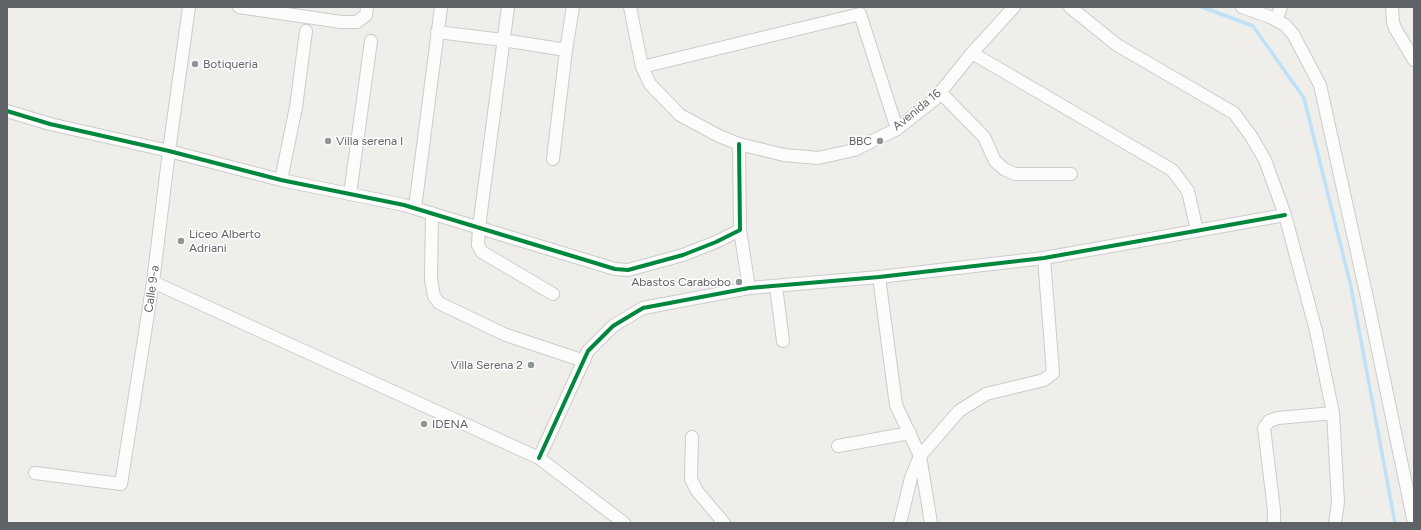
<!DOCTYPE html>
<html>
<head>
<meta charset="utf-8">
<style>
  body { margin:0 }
  #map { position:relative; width:1421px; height:530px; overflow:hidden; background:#efeeea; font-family:Figtree,sans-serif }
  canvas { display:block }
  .frame { position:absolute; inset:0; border:8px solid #5f6368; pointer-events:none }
</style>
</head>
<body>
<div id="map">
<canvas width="1421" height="530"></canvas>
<div class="frame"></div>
</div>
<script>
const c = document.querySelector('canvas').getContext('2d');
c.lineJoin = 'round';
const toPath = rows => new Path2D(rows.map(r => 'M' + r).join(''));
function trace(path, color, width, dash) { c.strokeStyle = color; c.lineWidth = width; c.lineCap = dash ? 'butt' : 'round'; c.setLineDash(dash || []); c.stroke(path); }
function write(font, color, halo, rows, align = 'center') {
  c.font = font + ' Figtree,sans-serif'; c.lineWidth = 3; c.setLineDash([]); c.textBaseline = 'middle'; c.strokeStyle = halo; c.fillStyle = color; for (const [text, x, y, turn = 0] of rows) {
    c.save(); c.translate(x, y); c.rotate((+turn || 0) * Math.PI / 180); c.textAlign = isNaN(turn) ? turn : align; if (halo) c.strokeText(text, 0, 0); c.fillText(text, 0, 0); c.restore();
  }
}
const stream = toPath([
  [1202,7,1253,26,1304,98,1351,287,1395,523]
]);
const minor = toPath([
  [239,7,341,22,357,22,366,15,367,7],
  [508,7,479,227,478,245,482,252,553,294],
  [630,7,642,67,650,84,680,115,719,136,739,144,784,155,818,158,854,150,897,129,935,99,972,53,1014,7],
  [1070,7,1117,45,1234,113,1251,136,1265,160,1285,215,1316,331,1333,413,1338,502,1335,523],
  [1242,7,1270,17,1285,25,1293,34,1320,85,1366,293,1414,523],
  [1392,7,1393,22,1395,28,1414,60],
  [1276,20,1281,7],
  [437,32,503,40,566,50],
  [972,53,1172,170,1188,191,1197,231],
  [642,67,860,14,897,129],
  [941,93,984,137,995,161,1004,169,1015,174,1071,174],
  [7,111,50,124,169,151,281,180,404,205,615,269,628,270,683,255,716,242,740,230,739,144],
  [553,159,566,50,573,7],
  [281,180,296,107,306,31],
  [350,194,371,41],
  [415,208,441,7],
  [432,213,431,280,434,296,439,303,506,335,584,361],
  [740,230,749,288],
  [879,277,896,405,920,456,931,523],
  [153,282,539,458,624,523],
  [776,286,783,341],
  [692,437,691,479,697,491,724,523],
  [838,446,910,433],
  [539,458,588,351,613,326,643,308,749,288,879,277,1044,258,1285,215],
  [35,473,121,484,153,282,169,151,189,7],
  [900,523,911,478,920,456,959,411,986,394,1044,380,1053,373,1044,258],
  [1274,523,1274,510,1264,428,1269,421,1278,418,1333,413]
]);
const cycleway = toPath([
  [7,111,50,124,169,151,281,180,404,205,615,269,628,270,683,255,716,242,740,230,739,144],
  [539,458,588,351,613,326,643,308,749,288,879,277,1044,258,1285,215]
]);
const markers = [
  [195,64,4,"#919496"],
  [328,141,4,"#919496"],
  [880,141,4,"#919496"],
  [181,241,4,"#919496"],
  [739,282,4,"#919496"],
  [531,365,4,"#919496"],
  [424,424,4,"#919496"]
];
const poiNames = [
  ["Botiqueria",203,64],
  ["Villa serena I",336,141],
  ["BBC",872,141,"right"],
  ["Liceo Alberto",189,234],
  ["Adriani",189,248],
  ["Abastos Carabobo",731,282,"right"],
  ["Villa Serena 2",523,365,"right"],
  ["IDENA",432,424]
];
const streetNames = [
  ["Avenida 16",917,110,-39],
  ["Calle 9-a",152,289,-82]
];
trace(stream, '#bfe0f9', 3.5);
trace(minor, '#cbcccc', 14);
trace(minor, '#fdfcfc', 12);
trace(cycleway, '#00873e', 4);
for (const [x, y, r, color] of markers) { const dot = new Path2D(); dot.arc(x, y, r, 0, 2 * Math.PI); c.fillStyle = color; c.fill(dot); trace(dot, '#fff', 1.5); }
write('12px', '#5f6368', '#fff', poiNames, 'left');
write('12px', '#5f6368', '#fff', streetNames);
</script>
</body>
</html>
